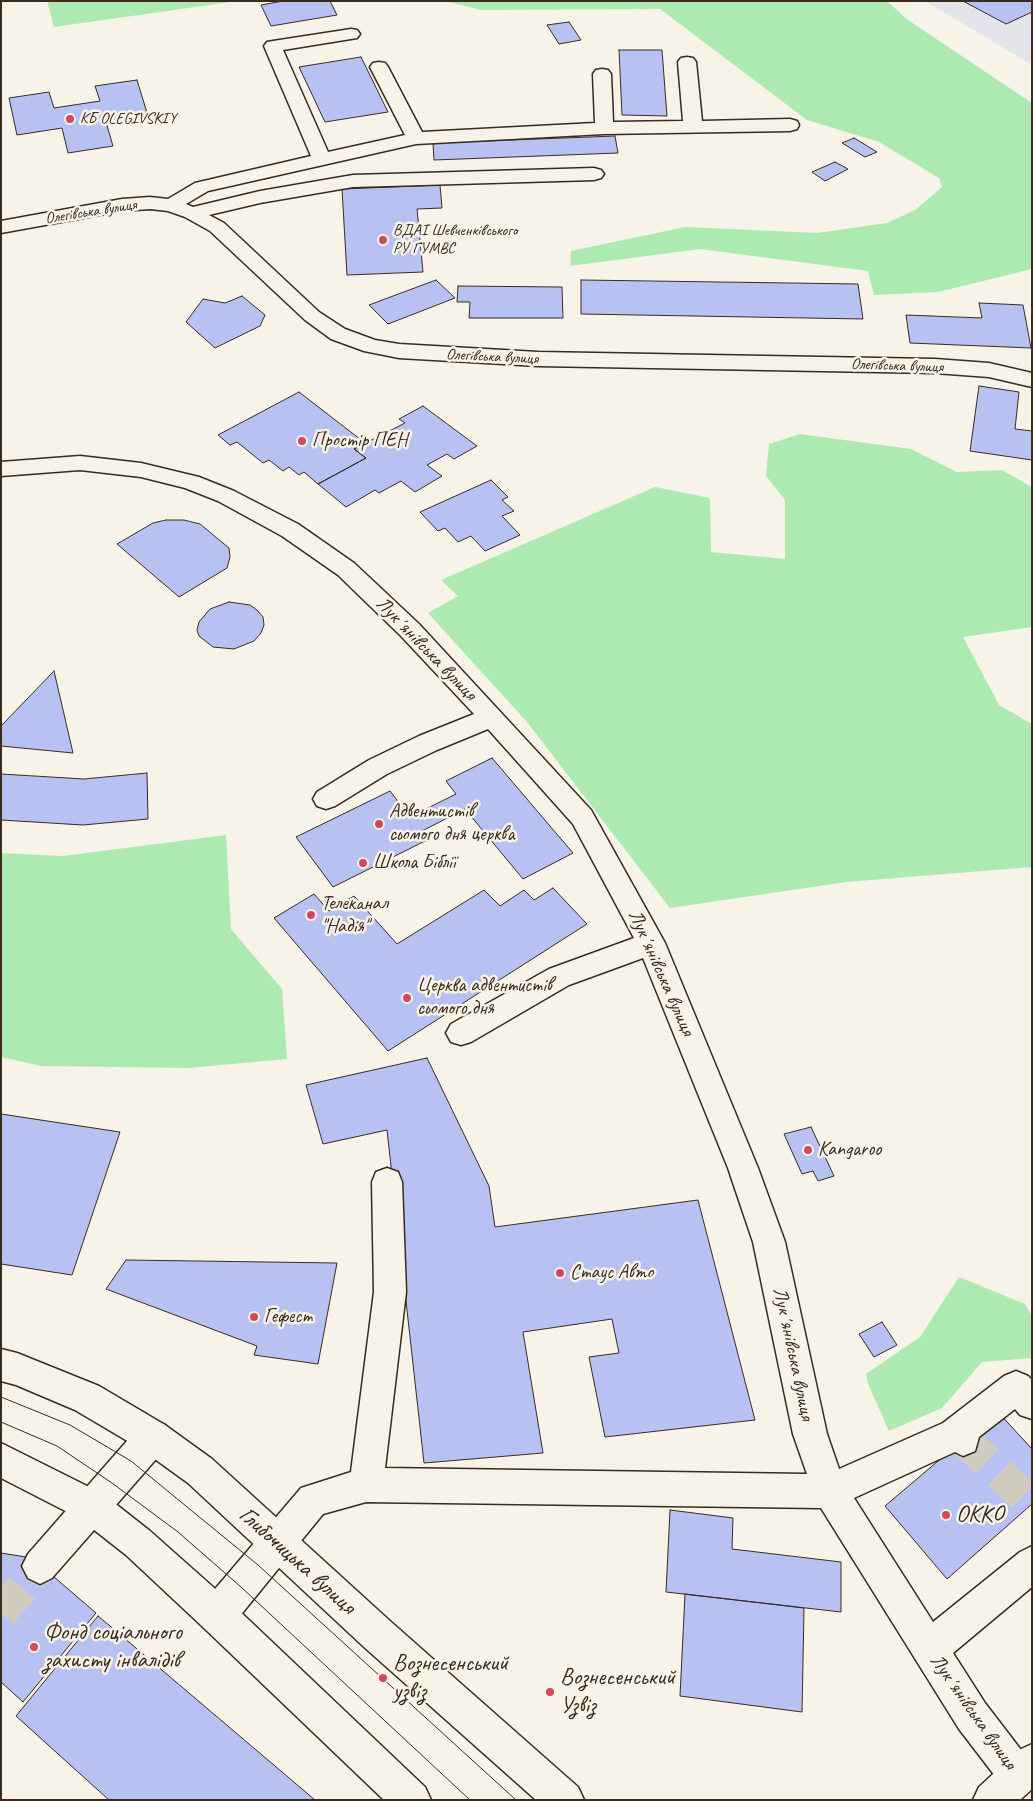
<!DOCTYPE html>
<html>
<head>
<meta charset="utf-8">
<style>
  body { margin:0 }
  #map { position:relative; width:1033px; height:1801px; overflow:hidden; background:#f7f3e8; font-family:Caveat,sans-serif }
  canvas { display:block }
  .frame { position:absolute; inset:0; border:2px solid #3b2a1e; pointer-events:none }
</style>
</head>
<body>
<div id="map">
<canvas width="1033" height="1801"></canvas>
<div class="frame"></div>
</div>
<script>
const c = document.querySelector('canvas').getContext('2d');
c.lineJoin = 'round';
function fill(path, color) { c.fillStyle = color; c.fill(path, 'evenodd'); }
const toPath = rows => new Path2D(rows.map(r => 'M' + r).join(''));
function trace(path, color, width, dash) { c.strokeStyle = color; c.lineWidth = width; c.lineCap = dash ? 'butt' : 'round'; c.setLineDash(dash || []); c.stroke(path); }
function write(font, color, halo, rows, align = 'center') {
  c.font = font + ' Caveat,sans-serif'; c.lineWidth = 5; c.setLineDash([]); c.textBaseline = 'middle'; c.strokeStyle = halo; c.fillStyle = color; for (const [text, x, y, turn = 0] of rows) {
    c.save(); c.translate(x, y); c.rotate((+turn || 0) * Math.PI / 180); c.textAlign = isNaN(turn) ? turn : align; if (halo) c.strokeText(text, 0, 0); c.fillText(text, 0, 0); c.restore();
  }
}
const built = toPath([
  [925,1,1032,1,1032,65]
]);
const green = toPath([
  [47,1,238,1,54,27],
  [445,1,887,1,908,20,1032,103,1032,269,938,292,874,295,868,271,700,249,570,266,571,251,685,227,817,233,887,223,915,210,942,187,939,178,879,142,807,120,660,9,481,10],
  [800,434,911,449,957,472,1002,470,1032,487,1032,627,963,637,999,705,1032,724,1032,867,846,882,670,908,527,722,428,613,458,596,441,580,655,487,710,498,711,552,785,559,785,500,766,476,769,444],
  [226,835,231,929,282,989,287,1059,189,1068,41,1066,1,1057,1,853,63,856],
  [959,1277,1025,1304,1032,1316,1032,1358,982,1362,942,1408,889,1431,869,1386,866,1374,920,1337]
]);
const building = toPath([
  [283,1,330,1,337,15,271,26,261,5,283,1],
  [963,1,1032,1,1032,12,1006,24,963,1],
  [569,22,581,40,559,44,547,25,569,22],
  [619,50,662,50,667,116,622,115,619,50],
  [361,57,388,112,325,122,299,67,361,57],
  [137,80,148,116,106,122,113,146,68,153,62,128,17,135,9,98,49,92,54,108,100,101,95,86,137,80],
  [615,136,618,153,434,160,433,143,615,136],
  [854,138,877,152,865,157,842,143,854,138],
  [835,162,848,169,825,181,812,172,835,162],
  [440,185,442,208,417,209,423,272,347,275,342,189,440,185],
  [436,280,455,298,388,324,369,305,436,280],
  [581,280,858,284,863,319,581,314,581,280],
  [458,286,562,287,563,318,469,318,470,302,457,302,458,286],
  [242,296,265,315,260,326,215,348,186,322,203,299,225,303,242,296],
  [979,303,1023,305,1031,348,910,343,906,315,982,318,979,303],
  [979,386,1019,392,1015,429,1032,431,1032,460,970,451,979,386],
  [299,392,365,443,354,449,366,458,318,484,304,472,299,475,289,467,283,471,269,460,263,463,237,442,230,445,218,435,299,392],
  [423,406,477,446,454,459,447,454,427,465,442,476,415,492,401,481,379,493,375,490,346,507,318,484,366,458,354,449,405,423,399,419,423,406],
  [491,480,508,497,502,500,514,511,502,516,520,535,485,551,471,536,458,542,445,528,438,531,420,512,491,480],
  [166,520,184,520,200,524,229,548,230,557,227,568,179,597,117,544,153,523,166,520],
  [229,602,250,605,257,610,263,617,264,625,261,633,254,641,234,649,213,647,199,636,197,630,199,622,210,609,229,602],
  [54,671,73,753,1,746,1,726,54,671],
  [492,758,573,853,523,879,465,809,422,831,429,839,333,887,296,837,390,791,410,817,456,794,446,781,492,758],
  [147,773,148,819,83,825,1,820,1,774,84,779,147,773],
  [553,888,587,924,388,1051,274,918,314,894,329,911,354,896,397,944,484,890,500,906,524,890,534,900,553,888],
  [427,1058,489,1186,495,1227,698,1200,755,1420,605,1437,589,1357,619,1353,612,1319,523,1332,543,1453,424,1463,387,1130,323,1144,306,1085,427,1058],
  [1,1114,120,1132,72,1275,1,1264,1,1114],
  [811,1127,834,1176,818,1181,813,1171,802,1174,784,1134,811,1127],
  [126,1260,337,1263,318,1364,254,1355,257,1346,106,1289,126,1260],
  [882,1322,897,1345,874,1357,859,1334,882,1322],
  [997,1411,1032,1449,1032,1504,947,1579,885,1506,997,1411],
  [670,1510,733,1518,732,1549,841,1562,841,1612,666,1592,670,1510],
  [1,1553,32,1558,96,1613,23,1702,1,1682,1,1553],
  [685,1594,804,1608,802,1712,680,1696,685,1594],
  [98,1616,116,1631,315,1800,109,1800,16,1716,98,1616]
]);
const minorTunnel = toPath([
  [963,1439,1032,1504],
  [1,1613,40,1566]
]);
const minor = toPath([
  [351,29,357,30,360,34,357,38,283,50,328,152,405,135,370,67,373,63,379,62,385,63,388,67,422,132,595,123,593,74,596,70,602,69,608,70,611,74,613,122,683,121,678,62,681,58,687,57,693,58,696,62,702,121,790,119,797,121,799,125,797,129,790,131,604,134,416,144,208,191,186,204,193,207,260,191,353,175,594,168,601,170,604,174,601,178,594,180,353,187,260,203,209,215,224,223,319,312,345,329,375,340,399,344,538,352,935,359,989,363,1032,373,1032,387,989,377,935,373,538,366,399,358,364,351,331,339,305,320,210,231,185,217,168,211,150,209,122,211,1,233,1,221,122,199,150,197,168,199,195,183,311,156,264,46,267,42,273,41,351,29],
  [80,456,141,463,199,477,234,491,298,524,354,563,419,624,591,810,665,943,758,1168,785,1242,827,1434,839,1469,943,1423,1004,1376,1016,1371,1028,1376,1032,1380,1032,1419,1020,1415,1015,1409,979,1437,975,1451,963,1456,955,1452,854,1498,933,1622,1020,1552,1032,1546,1032,1587,953,1653,985,1703,1031,1763,1031,1789,1018,1795,1005,1789,959,1729,821,1508,366,1502,323,1514,230,1628,217,1633,204,1628,199,1615,204,1602,301,1488,351,1472,374,1292,372,1182,376,1172,387,1168,398,1172,402,1182,406,1292,385,1468,807,1474,793,1434,753,1242,728,1168,643,958,569,985,471,1042,461,1045,451,1042,446,1033,451,1024,549,969,634,938,573,824,488,729,437,750,387,774,335,806,326,809,317,806,313,799,317,792,369,760,419,736,474,714,401,636,338,575,282,536,218,501,185,488,141,477,80,470,1,476,1,462,80,456],
  [153,1420,165,1425,170,1437,165,1449,52,1578,40,1584,28,1578,22,1566,28,1554,141,1425,153,1420]
]);
const major = toPath([
  [1,1349,17,1353,99,1386,165,1425,212,1459,390,1621,578,1787,584,1800,536,1800,364,1647,188,1483,141,1449,75,1410,16,1385,1,1381,1,1349],
  [1,1443,103,1494,150,1531,230,1602,425,1787,431,1800,384,1800,204,1628,126,1555,79,1518,1,1478,1,1443],
  [1032,1744,1032,1789,1020,1800,973,1800,979,1787,1019,1750,1032,1744]
]);
const tram = toPath([
  [1,1397,70,1425,131,1461,258,1565,516,1800],
  [1,1422,57,1446,112,1483,178,1532,241,1587,470,1800]
]);
const markers = [
  [70,119,5,"#d1495b"],
  [383,240,5,"#d1495b"],
  [302,441,5,"#d1495b"],
  [379,824,5,"#d1495b"],
  [363,863,5,"#d1495b"],
  [311,915,5,"#d1495b"],
  [407,998,5,"#d1495b"],
  [808,1150,5,"#d1495b"],
  [560,1273,5,"#d1495b"],
  [254,1317,5,"#d1495b"],
  [946,1515,5,"#d1495b"],
  [34,1647,5,"#d1495b"],
  [383,1678,5,"#d1495b"],
  [550,1692,5,"#d1495b"]
];
const farPoinames = [
  ["КБ OLEGIVSKIY",80,119],
  ["ВДАІ Шевченківського",393,231],
  ["РУ ГУМВС",393,249]
];
const farStreetnames = [
  ["Олегівська вулиця",91,212,-9],
  ["Олегівська вулиця",492,357,3],
  ["Олегівська вулиця",897,366,2]
];
const poiNames = [
  ["Простір ПЕН",312,441],
  ["Адвентистів",389,812],
  ["сьомого дня церква",389,835],
  ["Школа Біблії",373,863],
  ["Телеканал",321,904],
  ["\"Надія\"",321,927],
  ["Церква адвентистів",417,986],
  ["сьомого дня",417,1009],
  ["Kangaroo",818,1150],
  ["Стаус Авто",570,1273],
  ["Гефест",264,1317]
];
const streetNames = [
  ["Лукʼянівська вулиця",426,649,46],
  ["Лукʼянівська вулиця",661,973,66],
  ["Лукʼянівська вулиця",793,1354,78],
  ["Лукʼянівська вулиця",973,1712,55]
];
const nearPoinames = [
  ["ОККО",956,1515],
  ["Фонд соціального",44,1633],
  ["захисту інвалідів",44,1661],
  ["Вознесенський",393,1664],
  ["узвіз",393,1692],
  ["Вознесенський",560,1678],
  ["Узвіз",560,1706]
];
const nearStreetnames = [
  ["Глибочицька вулиця",297,1561,42]
];
fill(built, '#e4e4eb');
fill(green, '#aceab2');
fill(building, '#b7c2f3');
trace(building, '#3b2a1e', 1);
trace(minorTunnel, '#d1cbc0', 33, [33, 17]);
trace(minor, '#3b2a1e', 3);
trace(major, '#3b2a1e', 3);
fill(minor, '#f7f3e8');
fill(major, '#f7f3e8');
trace(tram, '#3b2a1e', 1);
for (const [x, y, r, color] of markers) { const dot = new Path2D(); dot.arc(x, y, r, 0, 2 * Math.PI); c.fillStyle = color; c.fill(dot); trace(dot, '#f7f3e8', 2); }
write('16px', '#3b2a1e', '#f7f3e8', farPoinames, 'left');
write('16px', '#3b2a1e', '#f7f3e8', farStreetnames);
write('20px', '#3b2a1e', '#f7f3e8', poiNames, 'left');
write('20px', '#3b2a1e', '#f7f3e8', streetNames);
write('24px', '#3b2a1e', '#f7f3e8', nearPoinames, 'left');
write('24px', '#3b2a1e', '#f7f3e8', nearStreetnames);
</script>
</body>
</html>
